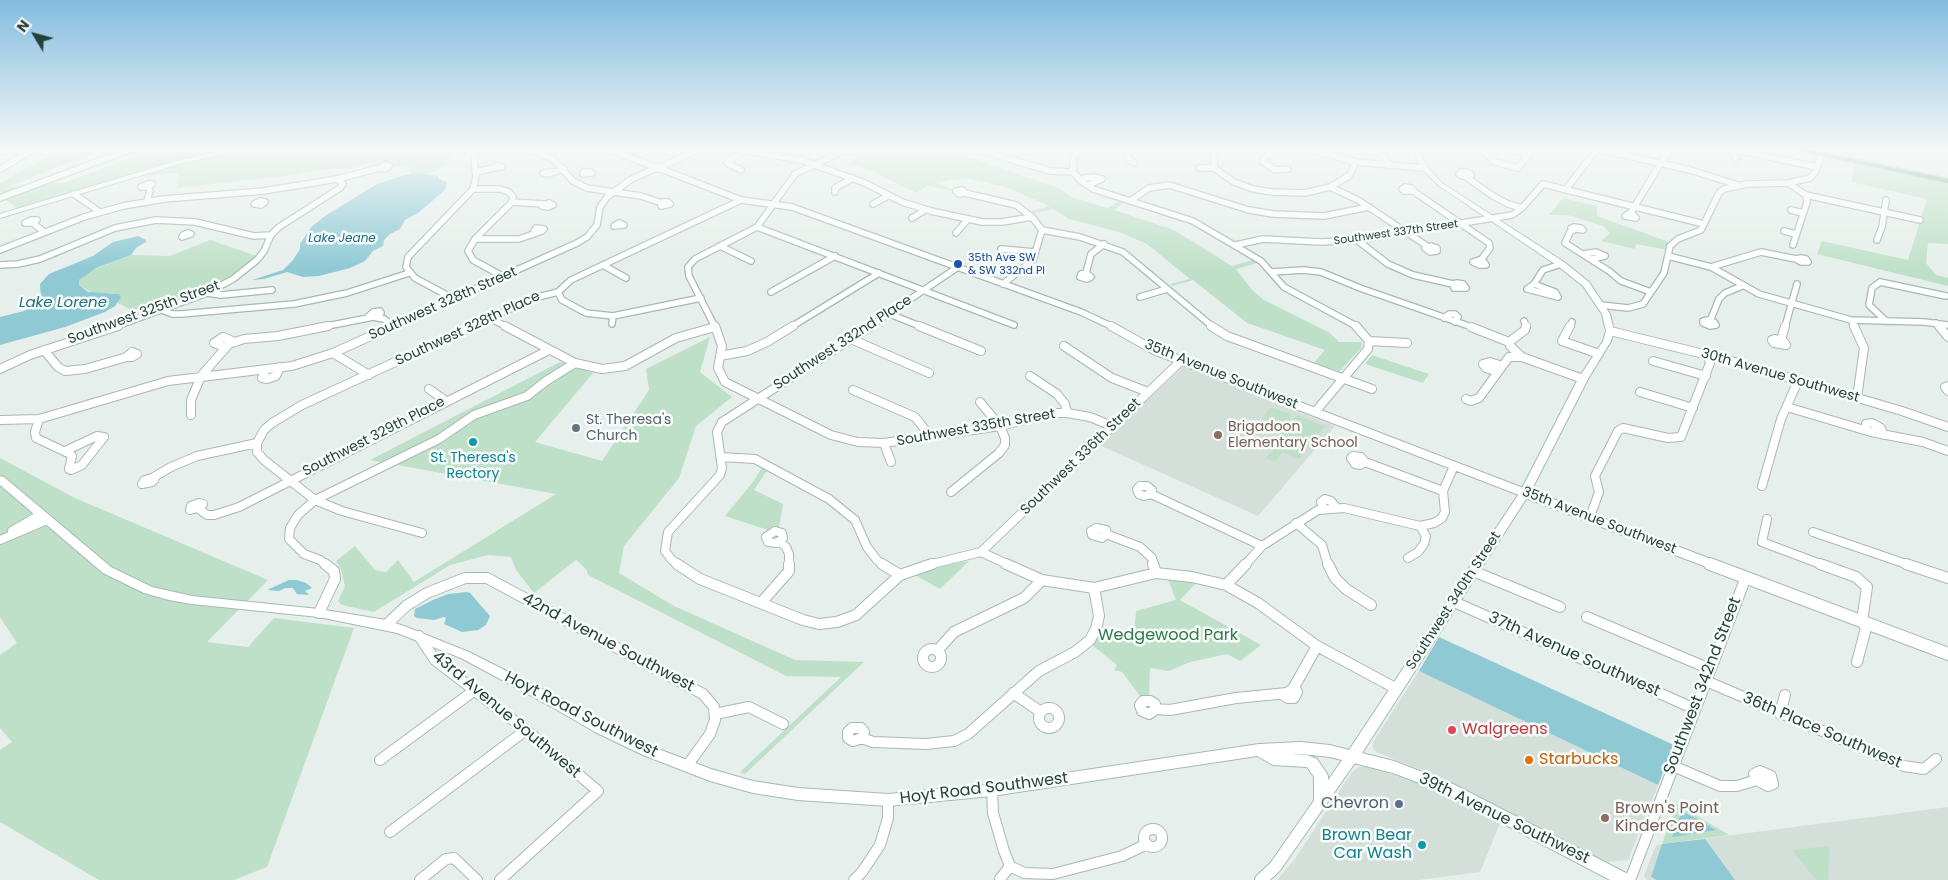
<!DOCTYPE html>
<html>
<head>
<meta charset="utf-8">
<style>
  body { margin:0 }
  #map { position:relative; width:1948px; height:880px; overflow:hidden; background:#e6efeb; font-family:Poppins,sans-serif }
  canvas { display:block }
  .north { position:absolute; left:10px; top:10px; width:50px; height:50px; -webkit-text-stroke:4px #f7fbf9; paint-order:stroke; rotate:307deg; font-size:14px; font-weight:700; line-height:20px; text-align:center; color:#24423a }
  .north::after { content:''; display:block; margin:auto; width:18px; height:22px; background:#24423a; clip-path:polygon(50% 0,100% 100%,50% 72%,0 100%) }
</style>
</head>
<body>
<div id="map">
<canvas width="1948" height="880"></canvas>
<div class="north">N</div>
</div>
<script>
const c = document.querySelector('canvas').getContext('2d');
c.lineJoin = 'round';
function fill(path, color) { c.fillStyle = color; c.fill(path, 'evenodd'); }
const toPath = rows => new Path2D(rows.map(r => 'M' + r).join(''));
function trace(path, color, width, dash) { c.strokeStyle = color; c.lineWidth = width; c.lineCap = dash ? 'butt' : 'round'; c.setLineDash(dash || []); c.stroke(path); }
function write(font, color, halo, rows, align = 'center') {
  c.font = font + ' Poppins,sans-serif'; c.lineWidth = 5; c.setLineDash([]); c.textBaseline = 'middle'; c.strokeStyle = halo; c.fillStyle = color; for (const [text, x, y, turn = 0] of rows) {
    c.save(); c.translate(x, y); c.rotate((+turn || 0) * Math.PI / 180); c.textAlign = isNaN(turn) ? turn : align; if (halo) c.strokeText(text, 0, 0); c.fillText(text, 0, 0); c.restore();
  }
}
const built = toPath([
  [1183,367,1335,426,1258,516,1099,445],
  [1419,671,1658,785,1628,860,1606,862,1447,780,1376,752,1373,748,1373,742],
  [1359,767,1369,767,1412,781,1465,804,1500,823,1480,872,1419,880,1277,880,1295,859,1352,772],
  [1948,807,1948,880,1647,880,1644,876,1656,845]
]);
const green = toPath([
  [63,148,107,148,10,186,22,190,42,183,64,183,133,157,163,148,461,148,445,162,447,164,468,162,447,165,431,174,411,174,409,166,391,167,389,164,391,162,379,161,351,168,328,169,294,175,177,188,179,176,176,173,149,175,145,172,20,210,0,196,0,183],
  [878,148,925,148,972,158,1061,189,1071,197,1108,208,1120,200,1125,202,1114,210,1174,230,1232,266,1253,260,1257,263,1236,269,1252,290,1264,300,1330,333,1339,342,1362,342,1361,348,1340,371,1313,364,1325,350,1247,323,1193,280,1172,286,1170,284,1190,279,1147,244,1119,232,1069,219,1054,209,1034,213,1032,211,1050,206,1005,187,970,179,949,180,937,183,956,191,928,186,916,193,873,171,849,163,858,158,841,154,847,152,870,155,880,150],
  [1855,163,1948,183,1948,244,1928,243,1926,263,1936,275,1948,278,1948,286,1817,254,1822,241,1908,260,1927,199,1851,182],
  [1563,198,1597,206,1597,216,1672,243,1668,250,1636,244,1635,249,1601,241,1610,233,1603,226,1568,215,1549,215],
  [210,240,257,256,241,270,225,280,139,314,118,303,121,298,113,293,92,293,79,285,79,280,90,271,131,255,170,256],
  [710,337,700,372,732,397,696,426,679,478,624,546,619,573,674,606,795,660,864,662,745,774,740,772,841,677,786,676,588,575,586,569,576,560,534,593,516,570,511,557,488,555,450,565,374,612,342,605,338,601,345,586,341,570,336,561,355,546,375,570,386,572,398,560,414,582,556,494,370,460,560,362,593,373,535,442,602,461,649,390,646,369],
  [1372,355,1429,374,1423,383,1365,364],
  [1272,408,1290,414,1291,418,1288,423,1277,424,1262,419,1269,409],
  [1296,415,1325,426,1299,459,1283,452,1275,462,1266,458,1274,449,1269,447],
  [0,458,75,498,268,580,207,642,248,647,274,618,354,628,267,867,234,880,99,880,0,822,0,750,12,742,0,728,0,655,17,643,0,617],
  [763,466,768,469,754,490,783,504,779,528,768,530,725,516,753,482],
  [969,561,940,589,913,574,924,570],
  [1166,574,1201,578,1180,600,1261,645,1240,661,1227,654,1190,662,1169,671,1150,668,1149,696,1140,696,1122,672,1114,670,1117,665,1088,642,1097,626,1134,635,1136,611,1176,600],
  [1677,804,1729,835,1662,844],
  [1826,846,1830,849,1828,880,1816,880,1792,850]
]);
const water = toPath([
  [417,173,438,176,439,179,447,182,445,190,418,213,405,220,400,229,390,234,384,240,383,246,373,251,365,261,350,268,319,276,303,277,287,272,264,279,252,280,283,270,293,260,300,249,300,244,311,227,325,216,377,184,401,176],
  [138,236,146,240,146,242,136,248,131,255,96,268,79,280,79,285,88,292,119,294,121,298,115,306,105,312,65,327,0,345,0,317,24,311,36,305,41,298,40,284,49,274,93,256,113,242],
  [289,580,297,580,306,583,312,588,305,591,309,595,297,594,293,588,285,588,279,591,267,590],
  [467,592,470,593,490,616,486,625,478,630,462,632,444,624,446,618,444,617,434,620,417,618,414,616,415,609,433,600,448,594],
  [1439,637,1674,745,1658,785,1419,671],
  [1682,811,1716,830,1672,837],
  [1705,839,1735,880,1657,880,1651,877,1662,844]
]);
const minorFar2 = toPath([
  [528,148,553,159,573,181,587,188,641,196,662,203],
  [606,148,655,167,659,166],
  [731,148,801,160,865,183,902,202,931,211,982,222,1002,222,1032,217],
  [973,148,1050,171,1073,172,1081,181,1093,189,1193,221,1261,261,1284,287,1358,327],
  [1055,148,1077,151],
  [1131,148,1127,158,1134,163],
  [1219,148,1214,154,1214,168,1234,182,1253,189,1272,192,1305,193,1330,187,1349,176,1356,162],
  [1282,148,1266,156,1262,161,1275,170,1288,169],
  [1305,148,1356,162,1424,168],
  [1480,148,1495,162,1518,168,1529,154,1508,148],
  [1593,148,1690,170,1738,185],
  [1362,149,1380,153,1384,156,1389,166],
  [0,150,30,151],
  [1736,158,1734,153,1742,151,1817,167],
  [384,165,389,166,385,169,379,168,384,165],
  [497,166,500,166,502,167,493,168,497,166],
  [655,167,654,169,661,169,741,200,792,207,1081,312,1113,327],
  [661,167,701,148],
  [1199,168,1214,168],
  [0,169,36,148],
  [741,170,727,163,743,151],
  [476,172,493,168],
  [552,172,543,173,548,174,564,169],
  [584,172,588,172,592,173,583,174,584,172],
  [1073,172,1073,158,1080,148],
  [1461,172,1467,172,1471,175,1462,176,1459,174,1461,172],
  [1466,177,1493,196,1508,204,1522,208],
  [1079,179,1094,177,1102,179,1088,185],
  [148,184,152,184,148,187,141,187,148,184],
  [1330,187,1358,200,1427,246],
  [1405,187,1411,188,1414,191,1404,191,1402,189,1405,187],
  [473,189,500,189,509,192,513,197,512,202,475,239,468,251,473,260,504,277],
  [1566,189,1598,148],
  [962,190,965,193,959,194,956,191,962,190],
  [1413,191,1489,243,1490,248,1481,260],
  [835,192,835,188,853,178],
  [965,193,1016,205,1032,217,1042,230,1033,260,1003,284],
  [74,194,100,212],
  [1806,195,1920,220],
  [0,198,134,148],
  [147,201,150,191,148,187],
  [260,201,265,202,261,205,254,204,260,201],
  [1130,201,1149,188,1169,185,1249,210,1273,214,1324,216,1369,207],
  [512,202,544,204],
  [663,202,668,202,670,204,661,206,663,202],
  [549,203,553,205,548,207,542,206,549,203],
  [873,204,888,196],
  [1791,210,1803,213],
  [1628,214,1633,215,1636,218,1625,216,1628,214],
  [1630,214,1670,148],
  [912,218,925,210],
  [31,220,37,220,33,223,25,223,31,220],
  [33,223,44,232],
  [619,223,624,225,614,226,619,223],
  [757,227,1014,325],
  [1574,227,1581,228,1583,230,1571,228,1574,227],
  [1042,230,1080,237,1123,252,1213,327],
  [1574,230,1570,232,1565,243,1609,271,1621,281,1651,292],
  [1784,231,1796,234],
  [188,233,191,234,182,237,183,235,188,233],
  [956,233,968,219],
  [475,239,519,239,542,231,544,229,536,228,534,231,537,232],
  [1357,240,1388,264,1413,275,1453,284],
  [1877,240,1882,227,1886,200],
  [1236,245,1263,239,1321,242,1357,240,1512,215,1522,208,1543,184,1704,224],
  [1793,245,1807,202,1806,195,1788,183,1810,178,1816,171,1821,154],
  [720,246,751,261],
  [1431,246,1437,248,1437,251,1430,252,1425,248,1431,246],
  [1001,249,1035,252],
  [0,250,84,217,123,206,164,199,263,191,337,179,379,168],
  [1583,254,1596,252,1605,256,1592,259],
  [1668,256,1711,267,1759,294,1851,320,1924,322,1948,325],
  [1801,258,1806,259,1808,262,1801,262,1796,259,1801,258],
  [1479,260,1484,262,1486,265,1479,265,1473,262,1479,260],
  [0,265,18,264,40,259,115,228,156,220,195,222,254,236,271,235],
  [603,265,626,278],
  [1711,267,1761,252,1796,259],
  [1272,272,1303,270,1321,272,1360,288,1466,325],
  [1086,273,1091,254,1104,244],
  [1086,273,1091,277,1087,279,1080,277,1081,274,1086,273],
  [1457,283,1463,284,1466,288,1454,288,1453,284,1457,283],
  [1534,284,1555,292,1558,297,1527,289,1534,284],
  [1534,284,1543,270,1561,264],
  [558,292,562,300,586,313,613,316,612,324],
  [771,292,835,256],
  [207,293,221,295,272,290],
  [1140,297,1167,289],
  [454,299,415,278,406,267,408,257,473,189,476,176,474,157,485,148],
  [1601,305,1628,308,1643,304,1664,273,1670,246,1678,239,1701,230,1719,193,1724,189,1747,184,1788,183],
  [162,310,172,314,181,314,294,304,347,293,409,273],
  [890,314,922,327],
  [613,316,701,298],
  [367,318,373,312,380,311,381,313,378,317],
  [490,318,507,327],
  [1444,318,1449,314,1455,314,1458,317,1455,322],
  [1708,320,1714,322,1716,325,1710,326,1703,323,1703,321,1708,320],
  [1851,320,1854,327],
  [1524,321,1527,327],
  [1710,321,1719,299,1725,293,1742,286],
  [1886,321,1869,305,1872,288,1880,282,1946,296],
  [1936,323,1940,327],
  [114,327,207,293,233,279,257,260,264,251,271,235,279,227,340,188,343,184,337,179],
  [322,327,373,317,384,319,393,326],
  [390,327,577,243,587,237,597,225,600,207,607,197,630,180,654,169],
  [471,327,534,298,558,292,571,280,741,200],
  [715,327,689,276,688,267,695,259,757,227,795,174,837,154,840,150,834,148],
  [791,327,879,273],
  [869,327,958,267],
  [1569,327,1572,322],
  [1785,327,1797,284]
]);
const minorFar1 = toPath([
  [505,326,575,363,602,369,625,366,676,338,715,327],
  [715,326,722,346,718,368,725,382,831,435,858,442,884,443,1000,426,1052,413,1067,413,1090,417,1112,426],
  [919,326,981,351],
  [1111,326,1154,350,1525,493],
  [1211,326,1227,336,1372,389],
  [1356,326,1369,341],
  [1570,326,1562,341,1599,354],
  [1854,326,1864,348,1857,398],
  [1939,326,1948,337],
  [1471,327,1509,342],
  [1610,331,1728,360,1902,411,1948,427],
  [851,339,929,373],
  [1775,339,1784,342,1786,345,1774,343,1772,340,1775,339],
  [1781,340,1785,326],
  [1369,341,1407,343],
  [1064,346,1112,378,1148,392],
  [225,347,214,343,223,337,235,342],
  [44,350,58,367,65,371,85,369,127,357],
  [132,352,137,354,132,357,126,357,132,352],
  [333,353,369,375],
  [720,356,747,351,767,342,793,326],
  [1522,357,1583,379],
  [1653,361,1706,376],
  [0,369,30,355,118,326],
  [266,369,262,378,267,379,276,376,280,367],
  [1498,372,1486,368,1483,364,1490,362,1502,366],
  [1030,376,1057,394,1065,404,1067,413],
  [1948,386,1945,387,1948,391],
  [429,389,446,401],
  [853,390,915,417,930,436],
  [1640,392,1693,408],
  [1466,399,1471,401,1479,398,1509,357,1522,357,1510,346,1509,342,1525,330,1526,326],
  [1787,407,1871,432,1923,442,1948,451],
  [1315,412,1368,349,1369,341],
  [191,415,191,400,201,376,229,344,244,339,278,336,328,326],
  [39,419,168,381,292,366,333,353,393,326],
  [0,420,39,419,35,432,36,438,70,454,72,456,69,469,71,470,82,465,104,437,97,436,65,451],
  [1866,430,1866,424,1872,423,1881,428,1884,435],
  [257,443,264,430,272,423,302,405,473,326],
  [257,443,257,452,264,460,315,500,342,511,422,533],
  [884,443,891,462],
  [1353,456,1361,457,1365,462,1360,465,1355,464,1351,458,1353,456],
  [721,457,755,459,829,499,855,520,867,547,877,560,884,565],
  [1365,462,1443,491],
  [152,478,171,467,197,456,257,443],
  [152,478,154,480,152,482,142,484,145,480,152,478],
  [1140,486,1147,486,1152,490,1151,494,1144,496,1139,494,1137,489,1140,486],
  [1762,486,1781,419,1798,381],
  [951,492,999,453,1005,445,1005,438,1000,426,980,402],
  [1151,494,1262,546],
  [199,503,203,504,201,507,190,510,191,506,199,503],
  [199,509,207,515,214,515,239,507,549,350],
  [1324,509,1321,502,1325,499,1331,501,1336,507],
  [1590,517,1599,492,1595,476,1618,431,1623,428,1668,438,1681,437,1710,363,1707,354],
  [1767,519,1762,542,1823,565],
  [1296,523,1322,545,1328,565],
  [1096,528,1106,530,1106,534,1102,538,1092,535,1091,531,1096,528],
  [12,531,41,514],
  [775,531,782,533,783,538,777,543,768,542,766,537,775,531],
  [1813,532,1909,565],
  [1106,534,1140,547,1152,558,1154,565],
  [0,540,47,520],
  [780,542,786,547,789,554,789,565],
  [981,552,1009,565],
  [981,552,1181,361],
  [1408,558,1418,552,1424,544,1426,536,1420,526,1434,523,1442,518,1445,512,1443,491,1454,466],
  [326,565,320,560,304,554,289,539,290,528,298,515,315,500,439,439,474,415,527,396,546,381,575,363],
  [679,565,672,560,665,551,668,532,720,475,722,468,717,432,722,422,871,326],
  [928,565,981,552],
  [1245,565,1262,546,1318,510,1344,508,1420,526]
]);
const minor = toPath([
  [677,564,700,579,803,620,819,624,837,622,856,615,900,575,932,564],
  [882,564,900,575],
  [1006,564,1042,580,1094,588,1156,573,1192,577,1226,585,1258,603,1317,646,1397,689],
  [1153,564,1156,573],
  [1328,564,1335,578,1346,589,1371,605],
  [1820,564,1856,577,1867,587,1862,621,1866,628,1857,662],
  [1906,564,1948,578],
  [1473,571,1560,607],
  [1226,585,1246,564],
  [1452,601,1695,709],
  [761,603,789,571,789,564],
  [319,613,335,579,334,571,325,564],
  [1587,617,1710,669],
  [386,625,406,606,427,593,465,578,487,578,703,694,714,707,715,720,710,734,687,766],
  [419,636,435,660,526,730,598,791,500,880],
  '923 658a9 9 0 1 1 18 0a9 9 0 1 1-18 0Z',
  [937,651,954,632,1024,598,1042,580],
  [1706,681,1904,766,1924,769,1936,759],
  [1013,693,1041,712],
  [1282,694,1288,698,1294,698,1297,692,1294,687],
  [1143,701,1150,701,1155,704,1156,709,1149,714,1142,711,1140,705,1143,701],
  '1039 718a10 10 0 1 1 20 0a10 10 0 1 1-20 0Z',
  [1156,709,1170,710,1236,698,1287,693,1293,689,1317,646],
  [715,714,749,707,783,724],
  [1780,714,1785,695],
  [852,728,861,728,864,732,862,738,853,741,848,738,848,732,852,728],
  [862,738,873,742,926,744,954,741,968,734,1039,671,1075,652,1090,640,1096,629,1099,616,1094,588],
  [380,760,475,690],
  [1673,766,1720,786,1737,786,1757,780],
  [1760,771,1771,776,1773,784,1768,786,1757,780,1754,774,1760,771],
  [992,790,993,813,1004,851,1010,866,1024,873,1053,874,1122,856,1147,844],
  '1144 838a9 9 0 1 1 18 0a9 9 0 1 1-18 0Z',
  [390,832,526,730],
  [1000,879,1010,866],
  [420,880,446,859,454,858,477,880],
  [854,880,862,872,880,845,888,818,888,800],
  [1630,880,1746,577]
]);
const tertiaryFar1 = toPath([
  [1525,493,1714,565]
]);
const tertiary = toPath([
  [1710,564,1948,654],
  [1261,880,1275,867,1353,755]
]);
const secondary = toPath([
  [237,148,249,148,179,164,0,218,0,214,176,161,237,148],
  [1416,148,1422,148,1422,157,1427,167,1442,183,1564,262,1589,282,1610,314,1614,331,1611,341,1588,379,1530,493,1362,753,1394,761,1453,784,1630,875,1633,880,1610,880,1443,792,1393,773,1330,757,1301,754,1292,754,1307,755,1317,759,1326,772,1328,776,1328,801,1326,805,1321,807,1316,805,1314,801,1314,777,1307,767,1273,765,1257,756,992,796,888,806,798,800,753,793,710,781,643,755,595,732,552,707,461,658,397,633,319,617,192,604,169,600,144,593,103,573,0,485,0,476,4,477,111,567,152,587,192,596,319,609,386,620,404,626,469,652,562,699,605,724,653,747,711,769,753,781,798,788,888,794,992,784,1259,744,1301,742,1330,745,1349,750,1520,492,1578,379,1603,341,1606,331,1602,314,1583,286,1558,266,1438,185,1421,168,1416,157,1416,148]
]);
const primary = toPath([
  [1787,148,1801,148,1948,179,1948,183,1787,148]
]);
const markers = [
  [958,264,5,"#1a4fb4"],
  [576,428,5,"#6b7280"],
  [1218,435,5,"#8d6e63"],
  [473,442,5,"#0f9aa8"],
  [1452,730,5,"#e0444e"],
  [1529,760,5,"#e8710a"],
  [1399,804,5,"#5c6f8a"],
  [1605,818,5,"#8d6e63"],
  [1422,845,5,"#0f9aa8"]
];
const farStreetnames = [
  ["Southwest 337th Street",1396,233,-8]
];
const farTransitnames = [
  ["35th Ave SW",968,258],
  ["& SW 332nd Pl",968,271]
];
const farWaternames = [
  ["Lake Jeane",342,239]
];
const streetNames = [
  ["Southwest 328th Street",443,304,-24],
  ["Southwest 325th Street",144,313,-20],
  ["Southwest 328th Place",468,329,-25],
  ["Southwest 332nd Place",843,343,-33],
  ["35th Avenue Southwest",1221,375,22],
  ["30th Avenue Southwest",1780,376,16],
  ["Southwest 335th Street",976,428,-10],
  ["Southwest 329th Place",374,437,-27],
  ["Southwest 336th Street",1081,457,-44],
  ["35th Avenue Southwest",1599,521,21],
  ["Southwest 340th Street",1454,601,-57]
];
const worshipNames = [
  ["St. Theresa's",586,420],
  ["Church",586,436]
];
const educationNames = [
  ["Brigadoon",1228,427],
  ["Elementary School",1228,443]
];
const cultureNames = [
  ["St. Theresa's",473,458],
  ["Rectory",473,474]
];
const waterNames = [
  ["Lake Lorene",63,303]
];
const nearParknames = [
  ["Wedgewood Park",1168,636]
];
const nearStreetnames = [
  ["42nd Avenue Southwest",608,643,28],
  ["37th Avenue Southwest",1574,655,24],
  ["Southwest 342nd Street",1703,686,-69],
  ["43rd Avenue Southwest",506,715,40],
  ["Hoyt Road Southwest",581,715,27],
  ["36th Place Southwest",1822,731,23],
  ["Hoyt Road Southwest",984,789,-7],
  ["39th Avenue Southwest",1504,819,26]
];
const nearHealthnames = [
  ["Walgreens",1462,730]
];
const nearFoodnames = [
  ["Starbucks",1539,760]
];
const nearServicenames = [
  ["Chevron",1389,804]
];
const nearEducationnames = [
  ["Brown's Point",1615,809],
  ["KinderCare",1615,827]
];
const nearCulturenames = [
  ["Brown Bear",1412,836],
  ["Car Wash",1412,854]
];
fill(built, '#d4dfda');
fill(green, '#bfe0c8');
fill(water, '#8ec9d4');
trace(minorFar2, '#a8b8b2', 8);
trace(minorFar1, '#a8b8b2', 10);
trace(minor, '#a8b8b2', 12);
trace(tertiaryFar1, '#a8b8b2', 11);
trace(tertiary, '#a8b8b2', 14);
trace(secondary, '#a4bbb3', 2);
trace(primary, '#c2cac8', 3);
trace(minorFar2, '#fff', 5.5);
trace(minorFar1, '#fff', 8);
trace(minor, '#fff', 10);
trace(tertiaryFar1, '#fff', 9);
trace(tertiary, '#fff', 12);
fill(secondary, '#fff');
fill(primary, '#6aa596');
const sky = c.createLinearGradient(0, 0, 0, 271);
sky.addColorStop(0, '#84bce0');
sky.addColorStop(0.55, '#f4f8f6');
sky.addColorStop(1, '#f4f8f600');
c.fillStyle = sky;
c.fillRect(0, 0, 1948, 271);
for (const [x, y, r, color] of markers) { const dot = new Path2D(); dot.arc(x, y, r, 0, 2 * Math.PI); c.fillStyle = color; c.fill(dot); trace(dot, '#f7fbf9', 2); }
write('11px', '#24423a', '#f7fbf9', farStreetnames);
write('11px', '#164399', '#f7fbf9', farTransitnames, 'left');
write('italic 12px', '#1c6f80', '#f7fbf9', farWaternames);
write('14px', '#24423a', '#f7fbf9', streetNames);
write('14px', '#5b616d', '#f7fbf9', worshipNames, 'left');
write('14px', '#785e54', '#f7fbf9', educationNames, 'left');
write('14px', '#0d838f', '#f7fbf9', cultureNames);
write('italic 15px', '#1c6f80', '#f7fbf9', waterNames);
write('16px', '#2d7a4b', '#f7fbf9', nearParknames);
write('16px', '#24423a', '#f7fbf9', nearStreetnames);
write('16px', '#be3a42', '#f7fbf9', nearHealthnames, 'left');
write('16px', '#c56008', '#f7fbf9', nearFoodnames, 'left');
write('16px', '#4e5e75', '#f7fbf9', nearServicenames, 'right');
write('16px', '#785e54', '#f7fbf9', nearEducationnames, 'left');
write('16px', '#0d838f', '#f7fbf9', nearCulturenames, 'right');
</script>
</body>
</html>
